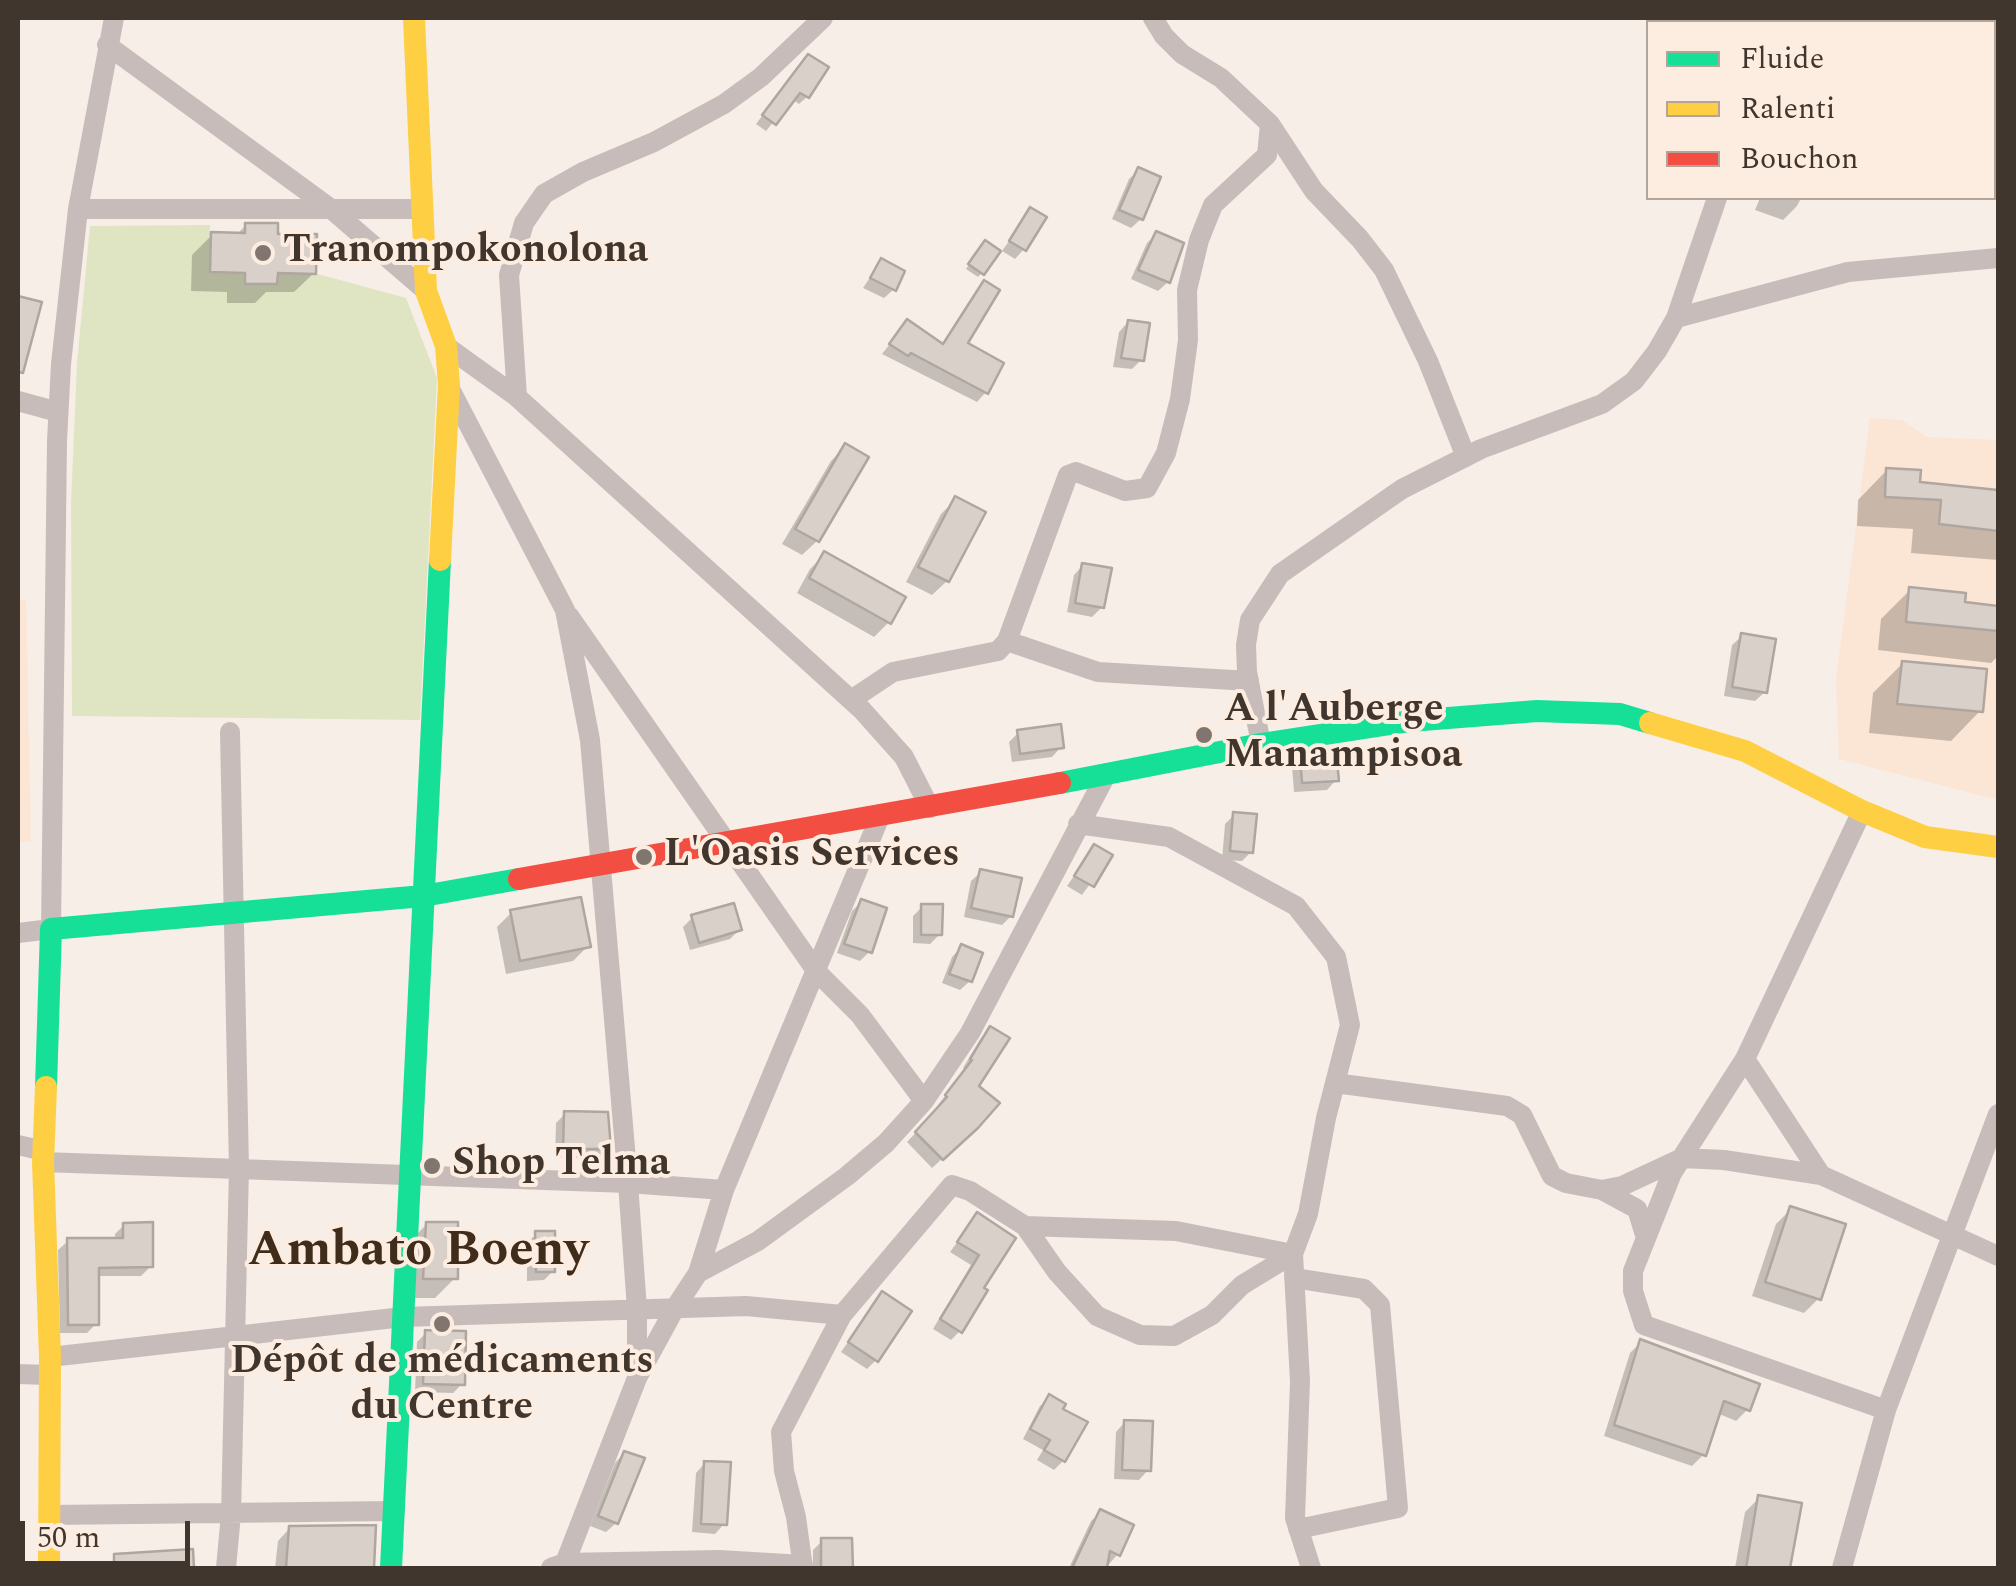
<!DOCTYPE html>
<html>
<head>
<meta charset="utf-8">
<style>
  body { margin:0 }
  #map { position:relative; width:2016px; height:1586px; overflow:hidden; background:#f7eee7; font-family:Spectral,serif }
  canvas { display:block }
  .frame { position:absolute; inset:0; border:20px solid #41362e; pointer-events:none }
  .legend { position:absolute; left:1646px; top:20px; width:350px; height:180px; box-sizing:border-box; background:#fdede1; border:2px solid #b2a499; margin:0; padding:12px 18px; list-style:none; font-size:30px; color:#41362e }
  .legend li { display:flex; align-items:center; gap:20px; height:50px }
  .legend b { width:50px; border:2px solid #b2a499 }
  .scale { position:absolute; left:20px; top:1521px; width:170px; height:45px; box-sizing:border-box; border:5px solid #41362e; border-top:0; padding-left:12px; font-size:30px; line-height:35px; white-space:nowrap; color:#41362e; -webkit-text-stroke:8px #fdede1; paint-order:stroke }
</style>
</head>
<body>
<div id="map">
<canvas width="2016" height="1586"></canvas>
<div class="frame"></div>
<ul class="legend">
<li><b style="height:12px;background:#16e098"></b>Fluide</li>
<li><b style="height:12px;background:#ffcf43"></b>Ralenti</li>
<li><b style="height:12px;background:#f24e42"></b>Bouchon</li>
</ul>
<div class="scale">50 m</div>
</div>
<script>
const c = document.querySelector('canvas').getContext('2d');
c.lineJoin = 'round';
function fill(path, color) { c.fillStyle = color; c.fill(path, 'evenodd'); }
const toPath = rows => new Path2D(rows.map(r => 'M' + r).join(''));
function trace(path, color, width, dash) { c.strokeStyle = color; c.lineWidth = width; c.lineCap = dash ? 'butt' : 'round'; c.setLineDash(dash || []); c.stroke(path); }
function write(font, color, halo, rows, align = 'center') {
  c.font = font + ' Spectral,serif'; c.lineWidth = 8; c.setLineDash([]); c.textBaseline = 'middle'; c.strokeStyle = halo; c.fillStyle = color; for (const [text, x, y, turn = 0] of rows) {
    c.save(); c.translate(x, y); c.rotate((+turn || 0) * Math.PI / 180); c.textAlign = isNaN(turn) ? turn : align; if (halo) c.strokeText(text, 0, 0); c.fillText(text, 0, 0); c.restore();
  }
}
const built = toPath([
  [1870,418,1902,420,1927,437,1998,440,1998,800,1839,759,1836,680],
  [18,600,26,600,31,842,18,842]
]);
const green = toPath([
  [210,225,210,273,244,273,245,285,277,285,278,274,318,274,406,298,437,378,420,720,72,716,71,503,77,363,90,226]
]);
const shadow = toPath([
  [801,64,807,97,799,104,792,99,766,131,756,124],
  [1139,170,1141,219,1131,228,1112,219,1129,179],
  [1760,198,1801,198,1797,206,1783,220,1755,210],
  [1031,210,1024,249,1015,259,1002,251],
  [246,225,275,236,314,273,294,292,266,292,255,303,227,303,227,292,191,291,192,255,212,235,235,236],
  [1156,234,1181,244,1168,282,1158,291,1131,279,1147,243],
  [981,247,982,273,978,277,966,269],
  [881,261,894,289,884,298,863,288],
  [984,283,964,344,986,392,977,402,882,354,907,322,941,346],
  [1128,322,1141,360,1132,369,1113,367,1119,332],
  [845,446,865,458,817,541,802,555,782,544,831,461],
  [1887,470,1918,484,1998,493,1998,560,1911,553,1913,529,1857,526,1858,500],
  [956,499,947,581,932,595,906,582,941,514],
  [825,554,889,622,874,637,797,593,810,569],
  [1083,565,1102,607,1092,617,1067,612,1074,575],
  [1910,590,1962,604,1998,608,1998,656,1991,663,1878,650,1881,619],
  [1742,636,1765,692,1755,701,1724,696,1732,645],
  [1903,663,1980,711,1951,741,1869,733,1873,693],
  [1018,733,1061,747,1052,757,1012,762,1009,742],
  [1301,758,1336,780,1327,790,1294,792,1292,767],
  [1234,815,1251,852,1242,861,1222,860,1225,824],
  [1094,847,1110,856,1082,895,1067,886],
  [981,872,1011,916,1002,925,964,917,971,881],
  [861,902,870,951,860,961,837,953,852,911],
  [922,907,940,934,930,944,913,943,913,916],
  [511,913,588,946,573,961,506,974,497,927],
  [692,918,740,929,730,939,690,950,683,927],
  [961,947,970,981,960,990,942,983,952,957],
  [990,1029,966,1137,932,1168,907,1142,940,1107,938,1105,965,1070,963,1068,981,1038],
  [565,1114,609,1148,599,1158,555,1157,556,1123],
  [1791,1209,1819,1298,1804,1313,1752,1296,1776,1224],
  [977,1215,1013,1238,981,1288,960,1331,951,1340,933,1329,971,1265,950,1252],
  [427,1224,455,1278,435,1298,404,1298,407,1244],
  [124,1225,151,1266,141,1276,96,1276,96,1324,87,1333,60,1333,58,1250,68,1241,115,1241,115,1234],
  [536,1234,553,1271,544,1280,527,1281,527,1243],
  [882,1294,876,1360,867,1369,841,1352],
  [426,1333,462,1384,453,1393,415,1392,417,1342],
  [1641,1342,1748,1409,1736,1421,1717,1413,1703,1455,1692,1466,1604,1436,1630,1353],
  [1050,1397,1060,1410,1063,1461,1054,1470,1037,1460,1043,1450,1023,1439,1040,1406],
  [1125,1422,1148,1470,1139,1480,1114,1479,1116,1432],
  [624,1453,616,1523,606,1532,590,1526,615,1463],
  [705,1463,724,1524,715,1534,692,1532,696,1473],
  [1759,1498,1799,1505,1788,1568,1735,1568,1745,1512],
  [1101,1512,1118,1554,1109,1564,1106,1562,1104,1568,1069,1568,1091,1521],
  [290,1528,373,1528,371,1568,275,1568,278,1541],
  [849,1540,851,1568,813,1568,813,1550,822,1541]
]);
const building = toPath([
  [808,54,829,67,809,98,800,93,776,125,762,115,808,54],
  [1138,167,1161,177,1143,220,1119,210,1138,167],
  [1030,207,1047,217,1026,251,1009,241,1030,207],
  [245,223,278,223,278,234,317,234,316,274,278,273,277,284,245,284,245,273,210,272,211,232,245,233,245,223],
  [1156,231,1184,243,1170,283,1138,270,1156,231],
  [985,240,1001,251,984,275,968,264,985,240],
  [881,258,905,271,896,291,870,278,881,258],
  [984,280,1000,290,968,343,1004,363,988,394,911,353,908,356,889,344,907,319,943,344,984,280],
  [18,296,42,302,23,373,18,372,18,296],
  [1128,320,1150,323,1144,361,1121,358,1128,320],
  [845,443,869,457,819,542,795,529,845,443],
  [1886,468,1921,470,1920,482,1998,490,1998,531,1939,524,1941,500,1885,497,1886,468],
  [955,496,986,512,949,582,918,567,955,496],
  [824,551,906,597,891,624,809,578,824,551],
  [1082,563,1112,568,1104,608,1075,603,1082,563],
  [1909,587,1966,593,1965,602,1998,606,1998,631,1906,622,1909,587],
  [1741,633,1776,639,1767,693,1732,687,1741,633],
  [1902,661,1987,669,1983,712,1897,704,1902,661],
  [1061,724,1064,748,1020,754,1017,730,1061,724],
  [1336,750,1339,781,1302,783,1300,756,1336,750],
  [1233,812,1257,814,1253,853,1230,851,1233,812],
  [1094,844,1113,855,1094,887,1074,876,1094,844],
  [980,869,1022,878,1013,917,971,908,980,869],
  [581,897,591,947,520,961,510,910,581,897],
  [861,899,887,908,872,953,844,944,861,899],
  [734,903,742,930,699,943,691,915,734,903],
  [921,904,943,904,942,935,921,935,921,904],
  [961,944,983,953,972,982,949,974,961,944],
  [990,1026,1010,1038,979,1086,1000,1103,978,1128,943,1160,915,1132,947,1097,945,1095,972,1060,970,1059,990,1026],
  [564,1111,608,1112,611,1149,563,1149,564,1111],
  [1790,1206,1846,1224,1821,1300,1765,1282,1790,1206],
  [977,1212,1016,1238,984,1288,988,1290,962,1333,940,1319,979,1255,957,1242,977,1212],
  [153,1222,153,1267,99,1268,99,1325,68,1325,67,1238,123,1238,123,1223,153,1222],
  [426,1222,458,1222,458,1279,423,1279,426,1222],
  [535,1231,555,1231,555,1272,536,1272,535,1231],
  [882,1291,912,1311,878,1362,848,1342,882,1291],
  [425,1330,466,1331,465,1385,423,1384,425,1330],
  [1640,1339,1760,1384,1750,1411,1724,1401,1706,1456,1614,1425,1640,1339],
  [1049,1394,1066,1404,1063,1409,1088,1422,1065,1462,1044,1450,1050,1440,1030,1429,1049,1394],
  [1124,1420,1153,1421,1151,1471,1122,1470,1124,1420],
  [624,1451,645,1458,618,1524,598,1516,624,1451],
  [704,1461,731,1462,727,1525,701,1524,704,1461],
  [1758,1495,1802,1503,1790,1568,1746,1568,1758,1495],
  [1100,1509,1134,1525,1120,1556,1110,1551,1107,1568,1072,1568,1100,1509],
  [376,1525,374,1568,286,1568,289,1526,376,1525],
  [821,1538,852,1538,853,1568,821,1568,821,1538],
  [193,1549,194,1568,114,1568,114,1554,193,1549]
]);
const street = toPath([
  [1153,18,1164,36,1182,54,1221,78,1270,124,1314,191,1360,239,1384,270,1428,361,1466,457],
  [1735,18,1736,22],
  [107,45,330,208,426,291],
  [78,209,422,209],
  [1676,318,1848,272,1998,258],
  [446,346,517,397,862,710,904,757,930,808],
  [449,387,565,610,590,740,628,1183,637,1309,637,1378],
  [517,397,509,275,524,223,544,194,583,172,654,142,724,104,761,77,823,18],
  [18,401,58,412],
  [569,616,817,972,860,1015,924,1101],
  [1007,641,1098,672,1249,681],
  [851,700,893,672,998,651,1007,641,1068,475,1076,472,1125,491,1147,488,1166,453,1180,399,1188,340,1187,290,1199,240,1213,205,1267,155,1270,124],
  [1261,744,1247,672,1246,645,1250,620,1280,574,1402,489,1481,449,1602,404,1634,381,1657,351,1676,318,1717,198],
  [1862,811,1745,1059,1672,1173,1633,1271,1633,1291,1644,1325,1886,1410],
  [1078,824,1169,837,1296,906,1336,957,1350,1025,1326,1118,1308,1214,1293,1254,1300,1381,1295,1518,1311,1568],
  [18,933,51,929,57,441,61,364,78,209,114,18],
  [1745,1059,1821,1175,1998,1256],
  [1335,1083,1507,1106,1522,1115,1552,1176,1566,1183,1602,1190,1637,1209,1646,1238],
  [18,1145,44,1151],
  [43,1162,628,1183,724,1190],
  [1602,1190,1622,1186,1682,1158,1724,1160,1821,1175],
  [1025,1226,1176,1231,1293,1254],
  [698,1273,758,1241,847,1176,886,1143,924,1101,970,1033,1107,773],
  [1294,1278,1364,1289,1380,1305,1398,1508,1298,1529],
  [50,1357,403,1317,746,1306,842,1315],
  [18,1374,49,1375],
  [49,1515,395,1511],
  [565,1563,719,1560,803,1565],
  [226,1568,231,1514,239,1168,230,732],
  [551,1568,565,1563,637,1378,675,1308,698,1273,724,1190,881,814],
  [803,1568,796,1517,784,1471,781,1432,842,1315,952,1185,970,1191,1025,1226,1057,1272,1097,1316,1140,1335,1174,1336,1212,1315,1242,1285,1293,1254],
  [1842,1568,1886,1410,1998,1114]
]);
const fast = toPath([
  [1060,783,1261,744,1410,721,1537,711,1620,714,1650,723],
  [46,1087,51,929,423,896,519,879],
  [391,1568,440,560]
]);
const slow = toPath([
  [414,18,426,291,446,346,449,385,440,560],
  [1650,723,1745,751,1862,811,1925,837,1998,847],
  [46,1087,43,1162,50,1357,49,1568]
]);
const jam = toPath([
  [519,879,1060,783]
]);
const markers = [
  [263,253,10,"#81766f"],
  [1204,735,10,"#81766f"],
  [644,857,10,"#81766f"],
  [432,1166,10,"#81766f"],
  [442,1324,10,"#81766f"]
];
const poiNames = [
  ["Tranompokonolona",283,253],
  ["A l'Auberge",1224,712],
  ["Manampisoa",1224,758],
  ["L'Oasis Services",664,857],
  ["Shop Telma",452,1166],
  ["Dépôt de médicaments",442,1364,"center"],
  ["du Centre",442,1410,"center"]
];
const districtNames = [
  ["Ambato Boeny",418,1254]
];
fill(built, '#fbe5d4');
fill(green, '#dfe5c3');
fill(shadow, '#0003');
fill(building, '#d9d0c9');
trace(building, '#afa6a0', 2.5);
trace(street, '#c7bcba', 20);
trace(fast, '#16e098', 22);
trace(slow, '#ffcf43', 22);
trace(jam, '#f24e42', 22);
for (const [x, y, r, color] of markers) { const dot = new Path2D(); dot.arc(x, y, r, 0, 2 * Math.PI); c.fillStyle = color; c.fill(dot); trace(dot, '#fdede1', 4); }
write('bold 40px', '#41362e', '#fdede1', poiNames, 'left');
write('bold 50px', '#402c1b', '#fdede1', districtNames);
</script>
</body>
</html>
